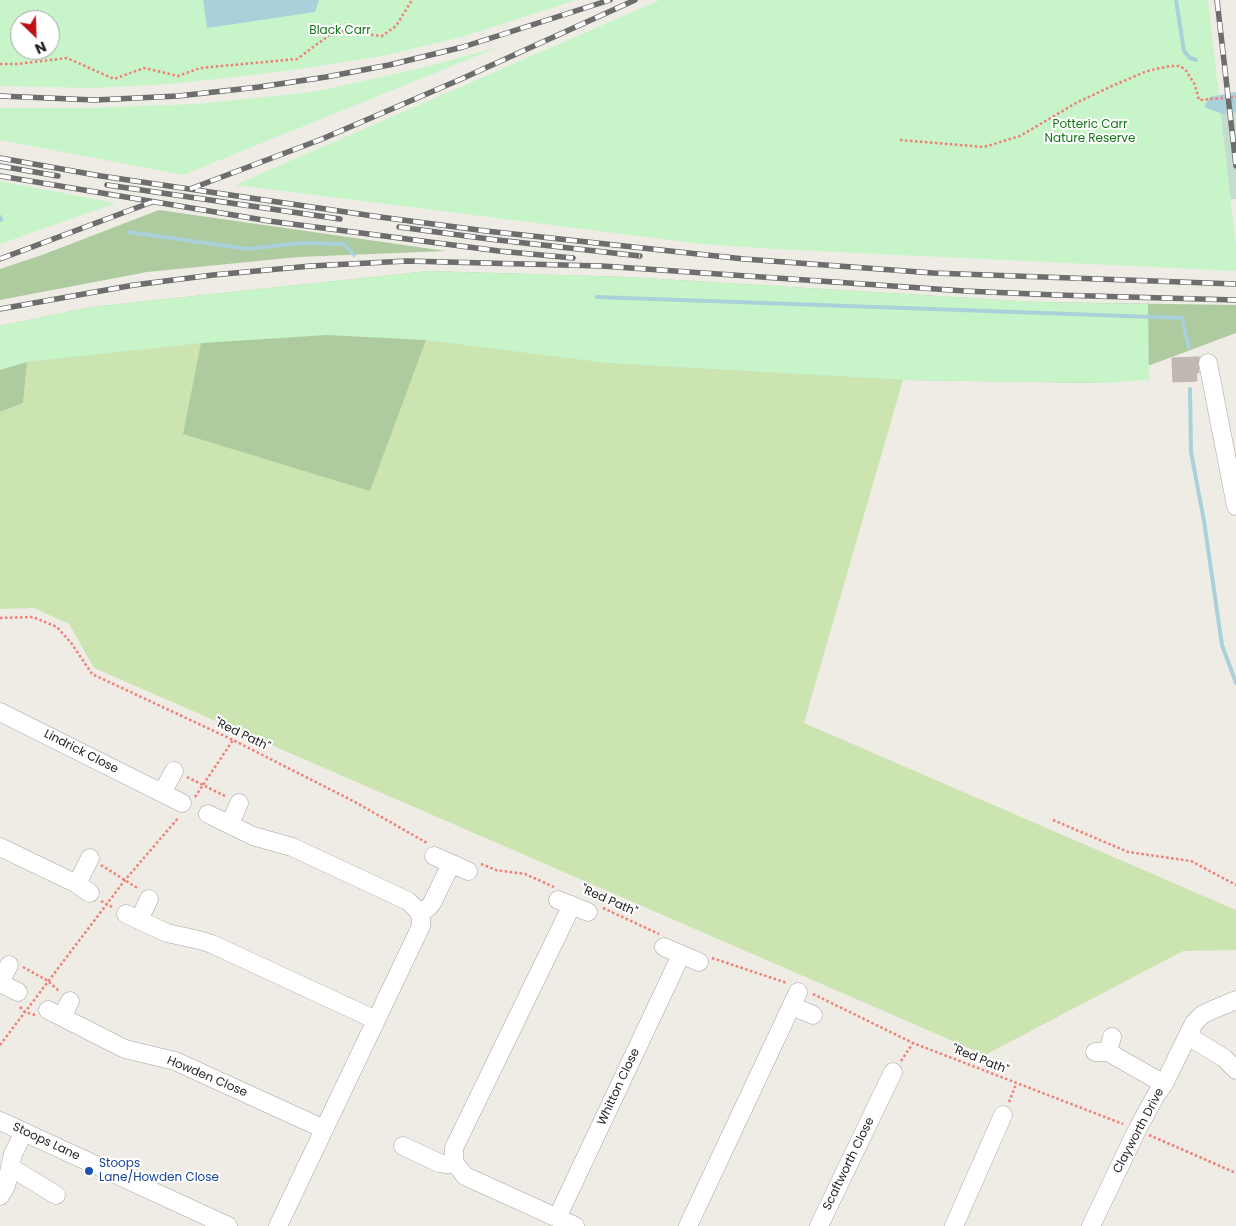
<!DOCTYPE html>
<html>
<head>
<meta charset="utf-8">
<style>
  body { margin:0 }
  #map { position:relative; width:1236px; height:1226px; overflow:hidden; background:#efece6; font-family:Poppins,sans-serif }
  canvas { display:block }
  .north { position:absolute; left:10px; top:10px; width:50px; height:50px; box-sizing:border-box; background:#fff; border:1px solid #a5a5a5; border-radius:50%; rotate:156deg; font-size:14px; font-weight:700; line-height:20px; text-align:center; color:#1f1f1f }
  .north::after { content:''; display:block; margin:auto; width:18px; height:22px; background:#bf1016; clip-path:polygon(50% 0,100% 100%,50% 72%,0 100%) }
</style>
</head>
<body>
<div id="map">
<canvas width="1236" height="1226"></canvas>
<div class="north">N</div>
</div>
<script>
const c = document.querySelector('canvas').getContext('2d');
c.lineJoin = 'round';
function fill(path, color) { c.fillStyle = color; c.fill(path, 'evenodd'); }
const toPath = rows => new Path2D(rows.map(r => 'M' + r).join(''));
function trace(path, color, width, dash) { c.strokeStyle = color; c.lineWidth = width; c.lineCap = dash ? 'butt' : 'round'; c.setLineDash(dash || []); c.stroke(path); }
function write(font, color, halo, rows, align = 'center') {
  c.font = font + ' Poppins,sans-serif'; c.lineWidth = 4; c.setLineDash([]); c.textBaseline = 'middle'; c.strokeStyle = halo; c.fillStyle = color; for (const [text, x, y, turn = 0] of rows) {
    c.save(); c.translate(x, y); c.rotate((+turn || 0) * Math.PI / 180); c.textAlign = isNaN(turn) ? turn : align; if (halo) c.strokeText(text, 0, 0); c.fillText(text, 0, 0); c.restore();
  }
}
const grass = toPath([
  [425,340,606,363,903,380,804,723,1236,910,1236,950,1183,951,985,1055,94,668,69,624,34,608,0,609,0,412,23,403,27,362,202,343]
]);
const forest = toPath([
  [159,210,446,251,298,257,147,272,0,300,0,269,42,255],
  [429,271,628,277,1036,302,1236,305,1236,333,1102,383,903,380,606,363,426,340,370,491,183,434,201,343,27,362,23,403,0,412,0,326,91,307]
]);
const wetland = toPath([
  [1236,98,1236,199,1226,200,1216,107]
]);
const park = toPath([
  [0,0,576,0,462,37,383,56,279,72,172,84,91,88,0,86],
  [20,20,50,20,50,50,20,50],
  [660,0,1208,0,1236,246,1236,271,773,249,702,244,235,185],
  [499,47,183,175,0,140,0,108,84,108,196,104,313,92,421,68],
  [0,181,116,203,0,244],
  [429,271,628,277,1036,302,1148,304,1149,380,1102,383,903,380,606,363,425,340,327,335,202,343,27,362,0,370,0,326,91,307]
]);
const water = toPath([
  [203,0,319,0,315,12,207,28],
  [1236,92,1236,112,1223,114,1204,107,1210,97]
]);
const stream = toPath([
  [1176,0,1184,51,1190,58,1196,60],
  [0,217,1,220],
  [129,232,248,249,300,243,344,244,354,255],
  [597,297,1182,318,1189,348],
  [1190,389,1191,452,1204,521,1222,645,1236,683]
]);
const building = toPath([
  [1199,357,1198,365,1199,373,1196,373,1197,381,1173,382,1172,358,1199,357]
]);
const path = toPath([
  [0,64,17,64,67,58,114,79,144,68,178,76,200,68,297,59,335,31,382,36,396,26,412,0],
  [900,140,984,147,1020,136,1076,103,1112,86,1147,71,1170,66,1179,66,1185,69,1195,85,1199,100,1236,97],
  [0,618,33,617,57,627,72,644,92,674,233,740,355,802,427,843],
  [187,777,227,797],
  [195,797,233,740],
  [1053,820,1128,852,1191,861,1236,885],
  [481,864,496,870,525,874,554,887],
  [101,865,139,889],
  [101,901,114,908],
  [603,908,659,934],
  [712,958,787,983],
  [23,967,48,981,60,992],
  [813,994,913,1043,1123,1124],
  [20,1007,25,1012,35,1015],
  [0,1045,125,880,179,817],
  [901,1061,913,1043],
  [1009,1102,1016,1084],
  [1149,1135,1236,1173]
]);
const minor = toPath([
  [1208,363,1236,506],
  [0,712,182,803],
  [162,793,174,771],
  [208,814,253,836,292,847,408,901,419,912,421,919,421,926,278,1226],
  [230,824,239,803],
  [0,847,77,884,90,893],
  [434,856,468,871],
  [77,884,90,858],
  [558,900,588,912],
  [572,905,454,1148,454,1162,465,1176,575,1226],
  [419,912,428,908,432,903,451,864],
  [126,914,167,933,199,940,212,944,376,1020],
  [139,920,149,899],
  [664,947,699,962],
  [0,982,9,965],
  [0,983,18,992],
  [792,1006,813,1015],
  [48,1010,125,1049,175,1061,324,1129],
  [62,1017,70,1001],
  [1188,1036,1224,1058,1236,1070],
  [1095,1052,1108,1052,1112,1037],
  [1108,1052,1164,1084],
  [0,1121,228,1226],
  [403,1146,439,1163,447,1164,454,1162],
  [10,1167,56,1195],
  [0,1196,6,1186,13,1154,24,1132],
  [557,1218,681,955],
  [688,1226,798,992],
  [819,1226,893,1072],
  [954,1226,1003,1115],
  [1091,1226,1137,1130,1156,1095,1164,1084,1194,1023,1202,1015,1212,1010,1236,1000]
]);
const rail = toPath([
  [1217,0,1236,166],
  [0,96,95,100,178,96,259,87,326,77,389,65,463,47,610,0],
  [0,158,101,176,380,217,486,231,744,259,933,273,1236,284],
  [0,166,58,176],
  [0,176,269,221,499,251,573,258],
  [107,185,340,219],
  [190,189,322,139,459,80,635,0],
  [399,227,489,239,640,256],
  [0,259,152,202],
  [0,309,134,285,213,275,311,266,407,261,602,266,965,291,1056,295,1236,300]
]);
const markers = [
  [89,1171,5,"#1a4fb4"]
];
const parkNames = [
  ["Black Carr",340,31],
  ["Potteric Carr",1090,125],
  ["Nature Reserve",1090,139]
];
const streetNames = [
  ["\"Red Path\"",242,735,26],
  ["Lindrick Close",81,752,27],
  ["\"Red Path\"",609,901,24],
  ["\"Red Path\"",980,1060,22],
  ["Howden Close",207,1077,23],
  ["Whitton Close",619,1087,-65],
  ["Clayworth Drive",1139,1131,-62],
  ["Stoops Lane",46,1142,25],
  ["Scaftworth Close",849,1164,-64]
];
const transitNames = [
  ["Stoops",99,1164],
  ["Lane/Howden Close",99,1178]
];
fill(grass, '#cce5b0');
fill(forest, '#adcb9e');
fill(wetland, '#c5dcd0');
fill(park, '#c7f5c9');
fill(water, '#aad0d9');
trace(stream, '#aad0d9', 4);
fill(building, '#bfb8b3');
trace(building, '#c0b3aa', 1);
trace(minor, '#a3a3a3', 19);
trace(path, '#ef7f77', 2.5, [2.5, 2.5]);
trace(minor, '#fff', 18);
trace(rail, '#6d6d6d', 5.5);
trace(rail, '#fff', 4, [11]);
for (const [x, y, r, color] of markers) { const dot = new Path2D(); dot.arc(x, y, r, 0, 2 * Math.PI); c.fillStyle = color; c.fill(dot); trace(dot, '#fff', 2); }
write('12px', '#147619', '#fff', parkNames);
write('12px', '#1f1f1f', '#fff', streetNames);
write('12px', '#164399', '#fff', transitNames, 'left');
</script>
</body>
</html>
